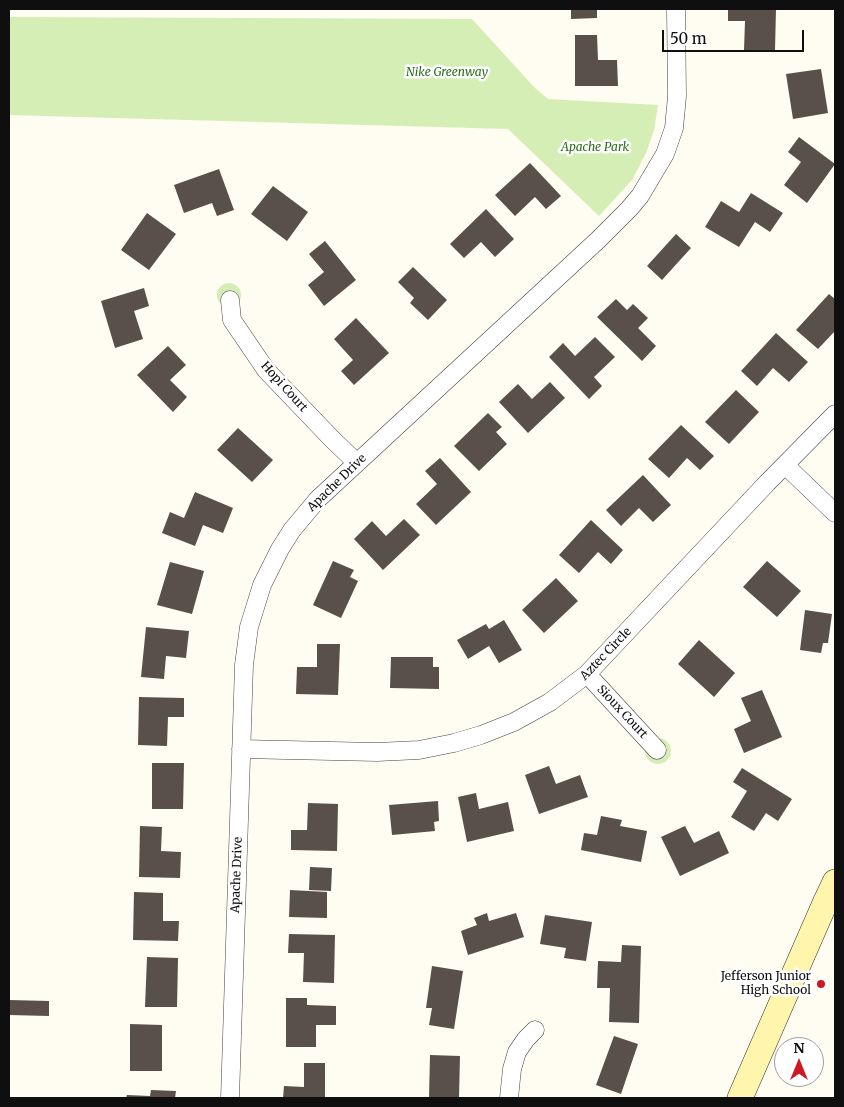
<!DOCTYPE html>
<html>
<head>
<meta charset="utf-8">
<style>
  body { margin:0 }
  #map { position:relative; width:844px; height:1107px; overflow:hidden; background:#fffcf1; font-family:Merriweather,serif }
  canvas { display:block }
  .frame { position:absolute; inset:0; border:10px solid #0f0f0f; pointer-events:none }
  .north { position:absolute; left:774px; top:1037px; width:50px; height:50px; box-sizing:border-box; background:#fff; border:1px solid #9f9f9f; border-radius:50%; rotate:0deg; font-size:14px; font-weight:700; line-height:20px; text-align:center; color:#0f0f0f }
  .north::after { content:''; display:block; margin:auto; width:18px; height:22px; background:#ce1924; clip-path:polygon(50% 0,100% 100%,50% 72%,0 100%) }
  .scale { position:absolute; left:662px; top:30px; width:142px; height:22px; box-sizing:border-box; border:2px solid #0f0f0f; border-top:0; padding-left:6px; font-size:15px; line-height:18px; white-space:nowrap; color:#0f0f0f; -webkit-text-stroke:4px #fff; paint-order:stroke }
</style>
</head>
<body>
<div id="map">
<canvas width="844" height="1107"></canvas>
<div class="frame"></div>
<div class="north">N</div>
<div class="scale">50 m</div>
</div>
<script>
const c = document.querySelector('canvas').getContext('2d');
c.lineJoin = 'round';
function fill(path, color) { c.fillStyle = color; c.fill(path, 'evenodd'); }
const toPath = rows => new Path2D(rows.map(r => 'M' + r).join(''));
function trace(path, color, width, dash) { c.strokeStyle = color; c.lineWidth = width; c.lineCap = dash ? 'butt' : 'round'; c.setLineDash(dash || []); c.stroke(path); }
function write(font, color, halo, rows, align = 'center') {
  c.font = font + ' Merriweather,serif'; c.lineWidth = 5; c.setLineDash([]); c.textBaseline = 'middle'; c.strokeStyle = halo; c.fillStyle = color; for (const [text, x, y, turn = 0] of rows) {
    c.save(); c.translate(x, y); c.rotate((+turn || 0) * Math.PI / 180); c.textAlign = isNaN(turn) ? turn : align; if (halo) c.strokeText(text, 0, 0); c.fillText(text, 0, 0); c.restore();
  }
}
const green = toPath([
  [9,17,472,19,535,88,548,99,658,105,654,130,646,153,632,180,599,216,508,129,9,115],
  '217 295a12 12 0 1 1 24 0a12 12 0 1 1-24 0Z',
  '645 751a13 13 0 1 1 26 0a13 13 0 1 1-26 0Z'
]);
const building = toPath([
  [571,9,597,9,597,18,571,19],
  [728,9,776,9,775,50,744,50,745,21,728,21],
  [575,35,597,35,598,60,617,60,618,86,575,86],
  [821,69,828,113,793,119,786,74],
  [799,137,835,164,807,203,784,185,801,162,788,152],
  [530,163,561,196,546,209,535,197,515,216,495,195],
  [219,169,234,210,217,216,212,203,184,213,174,185],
  [273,186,308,212,287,241,251,214],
  [751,193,783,213,770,232,755,222,739,247,705,227,721,201,739,212],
  [486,209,514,239,495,257,481,242,464,258,450,244],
  [147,213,176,234,149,270,121,250],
  [676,234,691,248,662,280,647,266],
  [325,241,356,280,324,306,308,285,324,272,309,254],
  [413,267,447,300,428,320,410,303,414,298,398,282],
  [144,288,149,306,134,311,143,339,115,348,101,301],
  [829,294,835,299,835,331,818,349,796,330],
  [616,299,627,310,633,304,648,318,638,328,656,346,642,361,597,317],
  [356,318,389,353,354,385,341,371,353,360,334,339],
  [776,333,808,362,789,382,773,368,757,386,741,371],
  [595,337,615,357,594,377,602,386,589,399,549,357,563,343,575,356],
  [168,346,186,365,170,380,187,397,173,412,137,375],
  [550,382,565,398,528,433,499,402,518,384,532,399],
  [736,390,759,412,729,444,705,422],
  [488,413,502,427,496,432,507,444,479,471,454,446],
  [681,425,714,456,700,470,687,458,669,478,648,459],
  [238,428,273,460,252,482,217,450],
  [440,458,471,492,436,525,416,504,437,484,425,471],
  [643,475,671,505,653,522,639,508,621,526,606,510],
  [195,492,233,508,223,533,203,525,195,546,162,533,170,512,184,518],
  [404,519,420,535,383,570,354,539,372,521,386,536],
  [591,520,623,550,611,564,598,552,579,573,559,555],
  [333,561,354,570,350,577,358,581,341,618,313,605],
  [767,561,801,591,777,617,743,587],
  [170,562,204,571,192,614,157,605],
  [556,578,578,601,544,633,522,610],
  [805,610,832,614,828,643,823,643,821,653,800,650],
  [504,620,522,650,499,663,489,646,468,659,457,640,486,624,489,629],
  [146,627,189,631,186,658,166,656,164,679,141,677],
  [699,640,735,673,714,697,678,664],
  [317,644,340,644,338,695,296,694,297,667,317,667],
  [391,657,433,657,433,667,439,667,439,689,390,688],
  [762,690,782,737,744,753,734,729,751,721,741,698],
  [139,697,184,698,184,717,168,717,167,746,138,745],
  [152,763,184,763,183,809,152,809],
  [549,766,556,784,580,775,588,797,539,814,525,775],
  [742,768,792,799,778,821,766,813,754,831,731,817,747,791,733,782],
  [476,793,479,809,508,802,514,831,467,842,458,797],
  [438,801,439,821,434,822,435,831,392,835,389,805],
  [308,803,338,804,337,851,291,850,291,830,307,830],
  [601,816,622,820,620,826,647,831,641,862,581,850,584,833,597,835],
  [140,826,162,827,161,851,181,852,180,878,139,877],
  [685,826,694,843,719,831,729,853,680,876,661,837],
  [310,867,332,868,331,891,309,890],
  [290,890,327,892,327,918,289,917],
  [134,892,163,893,163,921,179,921,178,941,133,940],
  [487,913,489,921,516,913,524,937,468,955,461,931,477,925,474,918],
  [545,915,592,922,586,961,564,958,566,948,540,944],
  [289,934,335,935,334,983,303,982,304,953,288,953],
  [622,945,641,946,639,1023,609,1022,610,988,597,988,598,961,621,962],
  [147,957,178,958,177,1007,145,1007],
  [432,966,463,971,454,1029,429,1025,432,1008,426,1008],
  [286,998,307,998,307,1005,336,1006,336,1025,316,1025,316,1047,286,1047],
  [9,1000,49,1001,49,1016,9,1015],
  [130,1024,162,1025,162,1071,130,1071],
  [614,1036,638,1044,621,1094,596,1085],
  [430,1055,460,1056,459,1098,429,1098],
  [304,1063,325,1063,325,1098,283,1098,284,1086,304,1087],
  [151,1090,176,1091,175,1098,126,1098,127,1095,150,1096]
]);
const street = toPath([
  [230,300,232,320,266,370,332,439,357,463],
  [785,465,835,513],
  [587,674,657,750],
  [241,749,377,752,419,750,454,743,481,735,514,722,550,702,587,674,767,483,835,414],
  [230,1098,244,665,249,627,262,585,280,549,292,530,318,499,598,240,629,209,640,196,665,154,674,128,677,96,676,9],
  [509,1098,512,1069,517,1052,526,1039,535,1030]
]);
const secondary = toPath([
  [740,1098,826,901,835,882]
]);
const markers = [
  [821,984,5,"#ce1924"]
];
const parkNames = [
  ["Nike Greenway",447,73],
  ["Apache Park",595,148]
];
const streetNames = [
  ["Hopi Court",284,387,48],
  ["Apache Drive",337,483,-44],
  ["Aztec Circle",606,654,-46],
  ["Sioux Court",622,712,47],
  ["Apache Drive",237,875,-88]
];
const poiNames = [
  ["Jefferson Junior",811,977],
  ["High School",811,991]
];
fill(green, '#d4eeb6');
fill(building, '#59504a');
trace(street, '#424242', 19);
trace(secondary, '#313131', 26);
trace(street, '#fff', 18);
trace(secondary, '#fff5ac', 25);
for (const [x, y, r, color] of markers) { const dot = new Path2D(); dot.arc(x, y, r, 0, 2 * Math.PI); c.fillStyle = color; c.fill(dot); trace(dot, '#fff', 2); }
write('italic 12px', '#2b6e18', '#fff', parkNames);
write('12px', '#0f0f0f', '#fff', streetNames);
write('12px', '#0f0f0f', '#fff', poiNames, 'right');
</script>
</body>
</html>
